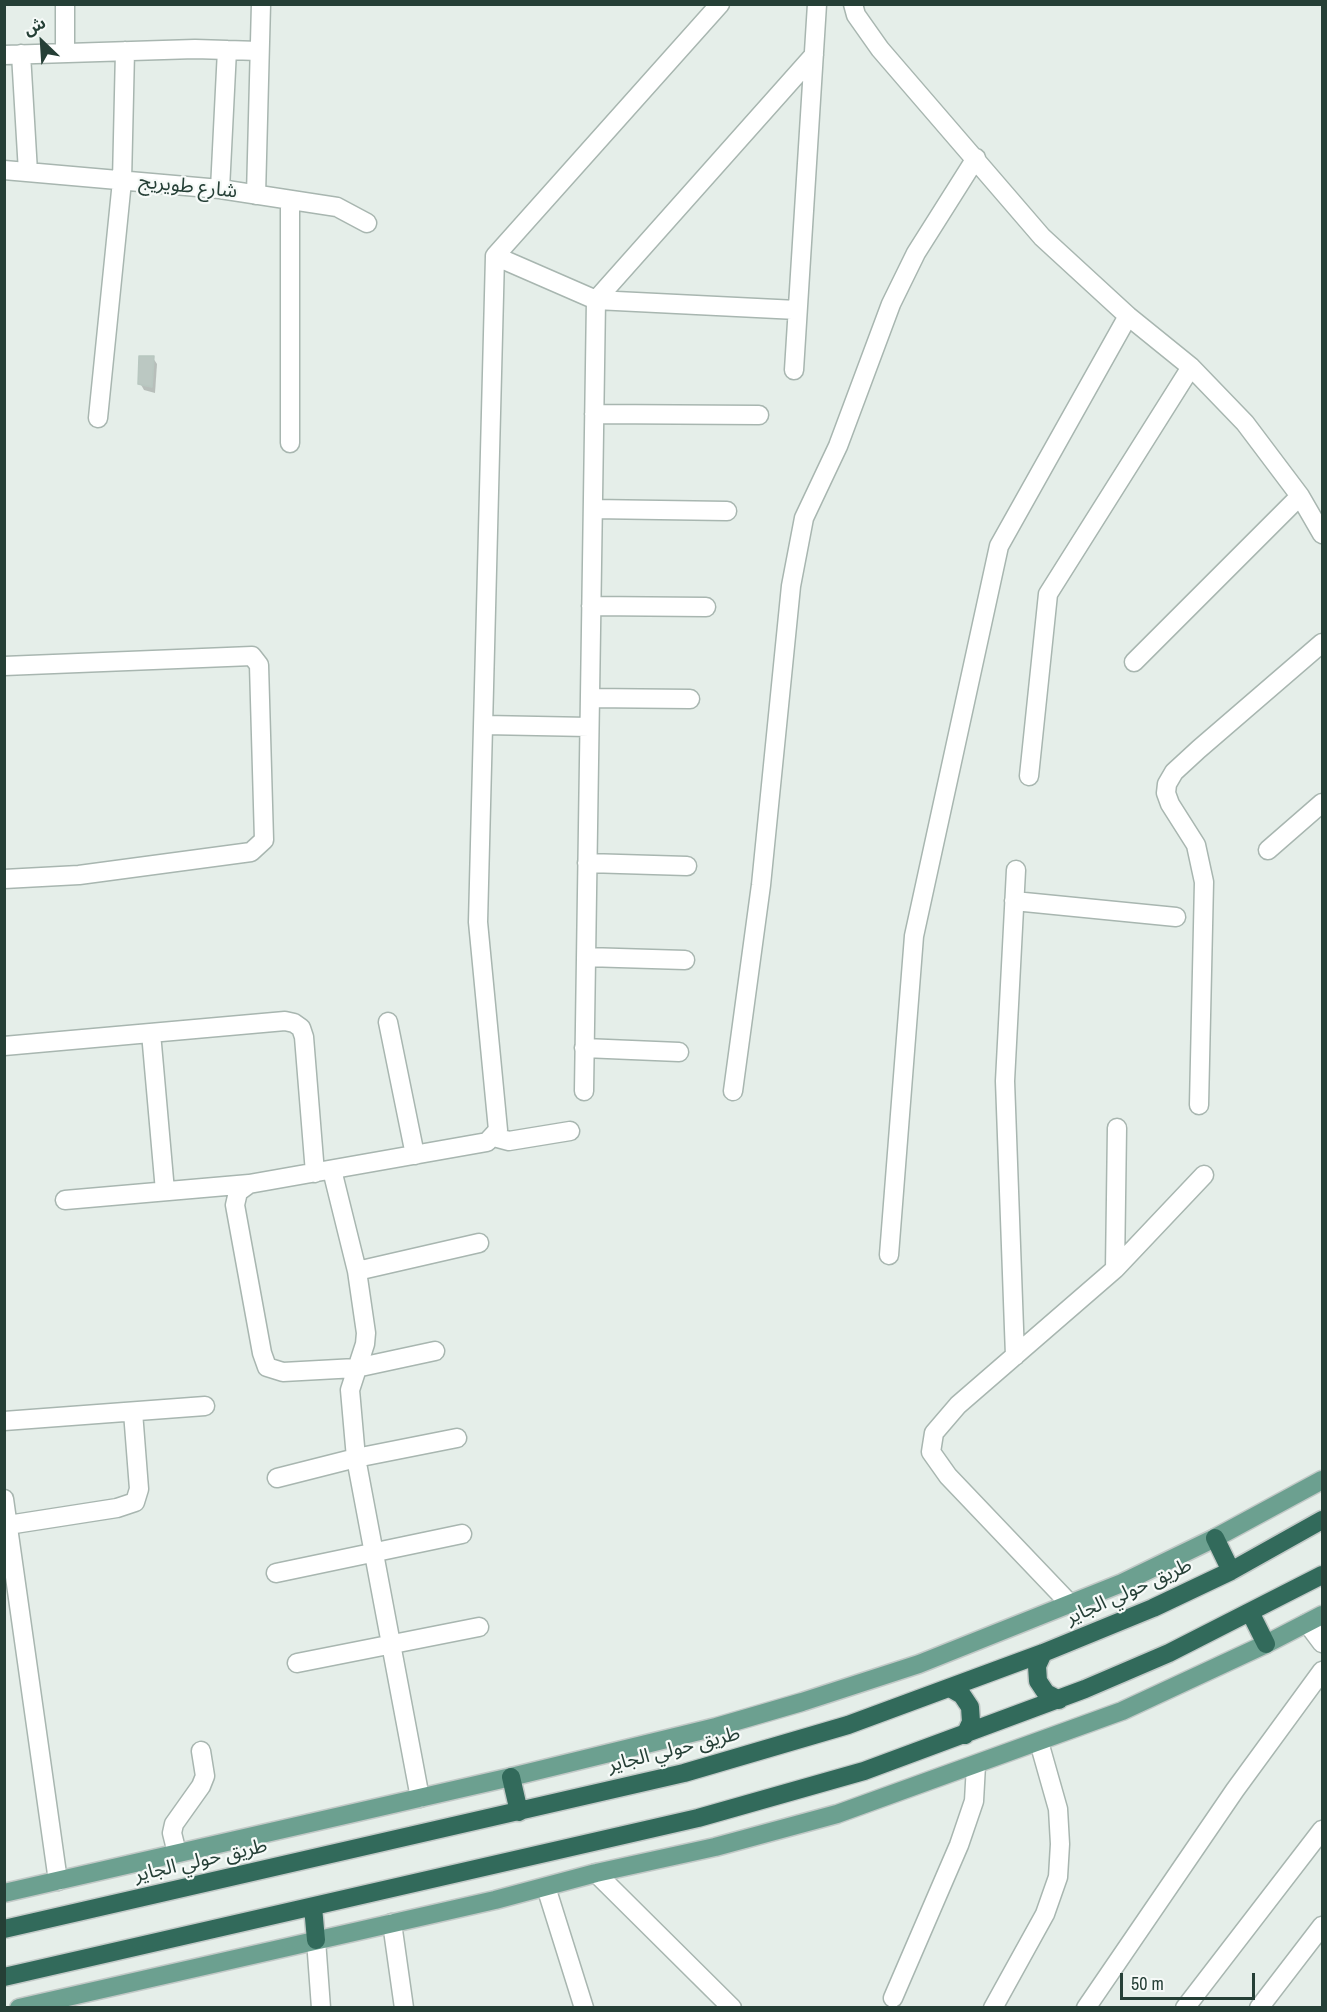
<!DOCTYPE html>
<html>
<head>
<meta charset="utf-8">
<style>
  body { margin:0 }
  #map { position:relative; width:1327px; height:2012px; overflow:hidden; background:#e5eee9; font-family:"Archivo Narrow","Noto Sans Arabic",sans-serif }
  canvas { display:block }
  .frame { position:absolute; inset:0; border:6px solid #253f36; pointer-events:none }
  .north { position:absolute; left:12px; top:12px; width:60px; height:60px; -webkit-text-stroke:4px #f6faf8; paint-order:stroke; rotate:335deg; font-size:16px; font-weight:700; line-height:24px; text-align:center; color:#253f36 }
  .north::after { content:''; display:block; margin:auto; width:21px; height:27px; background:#253f36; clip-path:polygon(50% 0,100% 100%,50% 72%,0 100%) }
  .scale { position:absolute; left:1120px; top:1973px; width:135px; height:27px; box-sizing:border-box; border:3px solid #253f36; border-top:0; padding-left:8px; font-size:18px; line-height:21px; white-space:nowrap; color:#253f36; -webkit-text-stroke:4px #f6faf8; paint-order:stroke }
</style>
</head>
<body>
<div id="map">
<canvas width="1327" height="2012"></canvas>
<div class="frame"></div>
<div class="north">ش</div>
<div class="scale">50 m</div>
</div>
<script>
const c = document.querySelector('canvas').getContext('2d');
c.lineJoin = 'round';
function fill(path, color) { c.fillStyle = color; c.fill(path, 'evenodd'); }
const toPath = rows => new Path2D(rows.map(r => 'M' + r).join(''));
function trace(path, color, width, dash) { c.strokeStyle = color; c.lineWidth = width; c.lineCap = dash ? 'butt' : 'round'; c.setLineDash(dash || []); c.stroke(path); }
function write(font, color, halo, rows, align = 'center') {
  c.font = font + ' "Archivo Narrow","Noto Sans Arabic",sans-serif'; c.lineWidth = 4.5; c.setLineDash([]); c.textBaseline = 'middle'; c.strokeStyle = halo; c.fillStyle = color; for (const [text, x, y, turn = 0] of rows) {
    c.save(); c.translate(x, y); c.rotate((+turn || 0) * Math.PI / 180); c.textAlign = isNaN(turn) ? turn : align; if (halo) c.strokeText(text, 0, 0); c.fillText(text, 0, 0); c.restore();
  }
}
const shadow = toPath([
  [153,358,157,364,155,393,144,390,140,383]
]);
const building = toPath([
  [139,356,154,356,152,387,138,384,139,356]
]);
const minor = toPath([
  [65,4,65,52],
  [853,4,856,15,880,49,1042,237,1128,316,1191,367,1245,423,1300,496,1322,534],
  [21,54,28,172],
  [4,55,195,49,259,51],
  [4,170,220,189,337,207,367,223],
  [220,189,227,50],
  [256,195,261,4],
  [290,201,290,443],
  [495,256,596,300,797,310],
  [794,370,817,4],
  [594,414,759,415],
  [98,418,122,181,125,51],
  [593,509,727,511],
  [591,606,706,607],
  [1134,662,1300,496],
  [4,666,252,656,259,665,264,840,251,852,79,875,4,879],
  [590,698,690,699],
  [485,725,589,727],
  [1029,776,1048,594,1191,367],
  [1268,850,1322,803],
  [587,863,687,866],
  [1014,901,1176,917],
  [586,957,685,960],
  [388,1022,415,1155],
  [151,1033,165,1191],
  [4,1046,285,1021,294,1023,301,1028,304,1037,315,1173],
  [584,1048,679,1052],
  [584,1091,596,300,814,55],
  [733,1091,761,885,791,586,804,518,838,446,891,304,916,253,976,158],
  [1199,1105,1204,882,1196,845,1170,804,1166,793,1167,784,1174,772,1199,749,1322,643],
  [494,1137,509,1141,570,1131],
  [332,1170,357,1271,366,1333,365,1344,350,1390,356,1458,420,1798],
  [65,1200,249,1184],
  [889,1255,914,936,999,546,1128,316],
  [1115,1269,1117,1128],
  [357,1271,479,1243],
  [435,1351,356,1368,283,1372,267,1367,262,1353,235,1205,238,1192,249,1184,487,1142,498,1130,478,922,495,256,720,4],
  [1015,1356,1005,1081,1016,870],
  [4,1421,205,1406],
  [277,1478,356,1458,457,1438],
  [4,1499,58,1881],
  [8,1525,117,1508,135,1502,139,1489,133,1412],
  [276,1573,462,1534],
  [1071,1605,948,1476,931,1452,934,1433,958,1405,1115,1269,1204,1175],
  [1307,1623,1322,1643],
  [297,1663,479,1627],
  [177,1853,172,1833,174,1824,201,1786,205,1776,201,1751],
  [596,1873,732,2008],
  [546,1887,584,2008],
  [392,1923,404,2008],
  [316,1940,321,2008],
  [893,1998,959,1845,974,1801,976,1765],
  [993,2008,1045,1914,1058,1877,1060,1844,1058,1809,1039,1742],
  [1086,2008,1235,1790,1322,1671],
  [1185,2008,1322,1830],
  [1259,2008,1322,1926]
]);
const major = toPath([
  [4,1893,511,1777,716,1727,802,1702,919,1664,1122,1583,1215,1538,1322,1480],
  [19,2008,495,1900,596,1873,715,1847,837,1814,1122,1711,1266,1644,1322,1615]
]);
const highway = toPath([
  [1215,1538,1231,1571],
  [1251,1614,1266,1644],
  [1043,1653,1037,1666,1038,1681,1046,1693,1059,1700],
  [950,1688,962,1695,970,1707,971,1722,965,1735],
  [511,1777,519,1812],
  [313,1907,316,1940],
  [4,1929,684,1773,848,1725,1043,1653,1153,1608,1231,1571,1322,1520],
  [4,1977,698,1818,864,1771,1085,1689,1169,1653,1322,1575]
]);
const streetNames = [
  ["شارع طويريج",188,187,6],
  ["طريق حولي الجاير",1129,1592,-24],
  ["طريق حولي الجاير",674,1750,-14],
  ["طريق حولي الجاير",201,1861,-13]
];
fill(shadow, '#0003');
fill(building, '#bbc8c2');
trace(building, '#b8c7c0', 1.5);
trace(minor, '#a8b6b0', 21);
trace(major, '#c2c9c7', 21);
trace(highway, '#c2c9c7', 21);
trace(minor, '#fff', 18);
trace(major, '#6ca090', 18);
trace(highway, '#326a5b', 18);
write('20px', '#253f36', '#f6faf8', streetNames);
</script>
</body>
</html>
